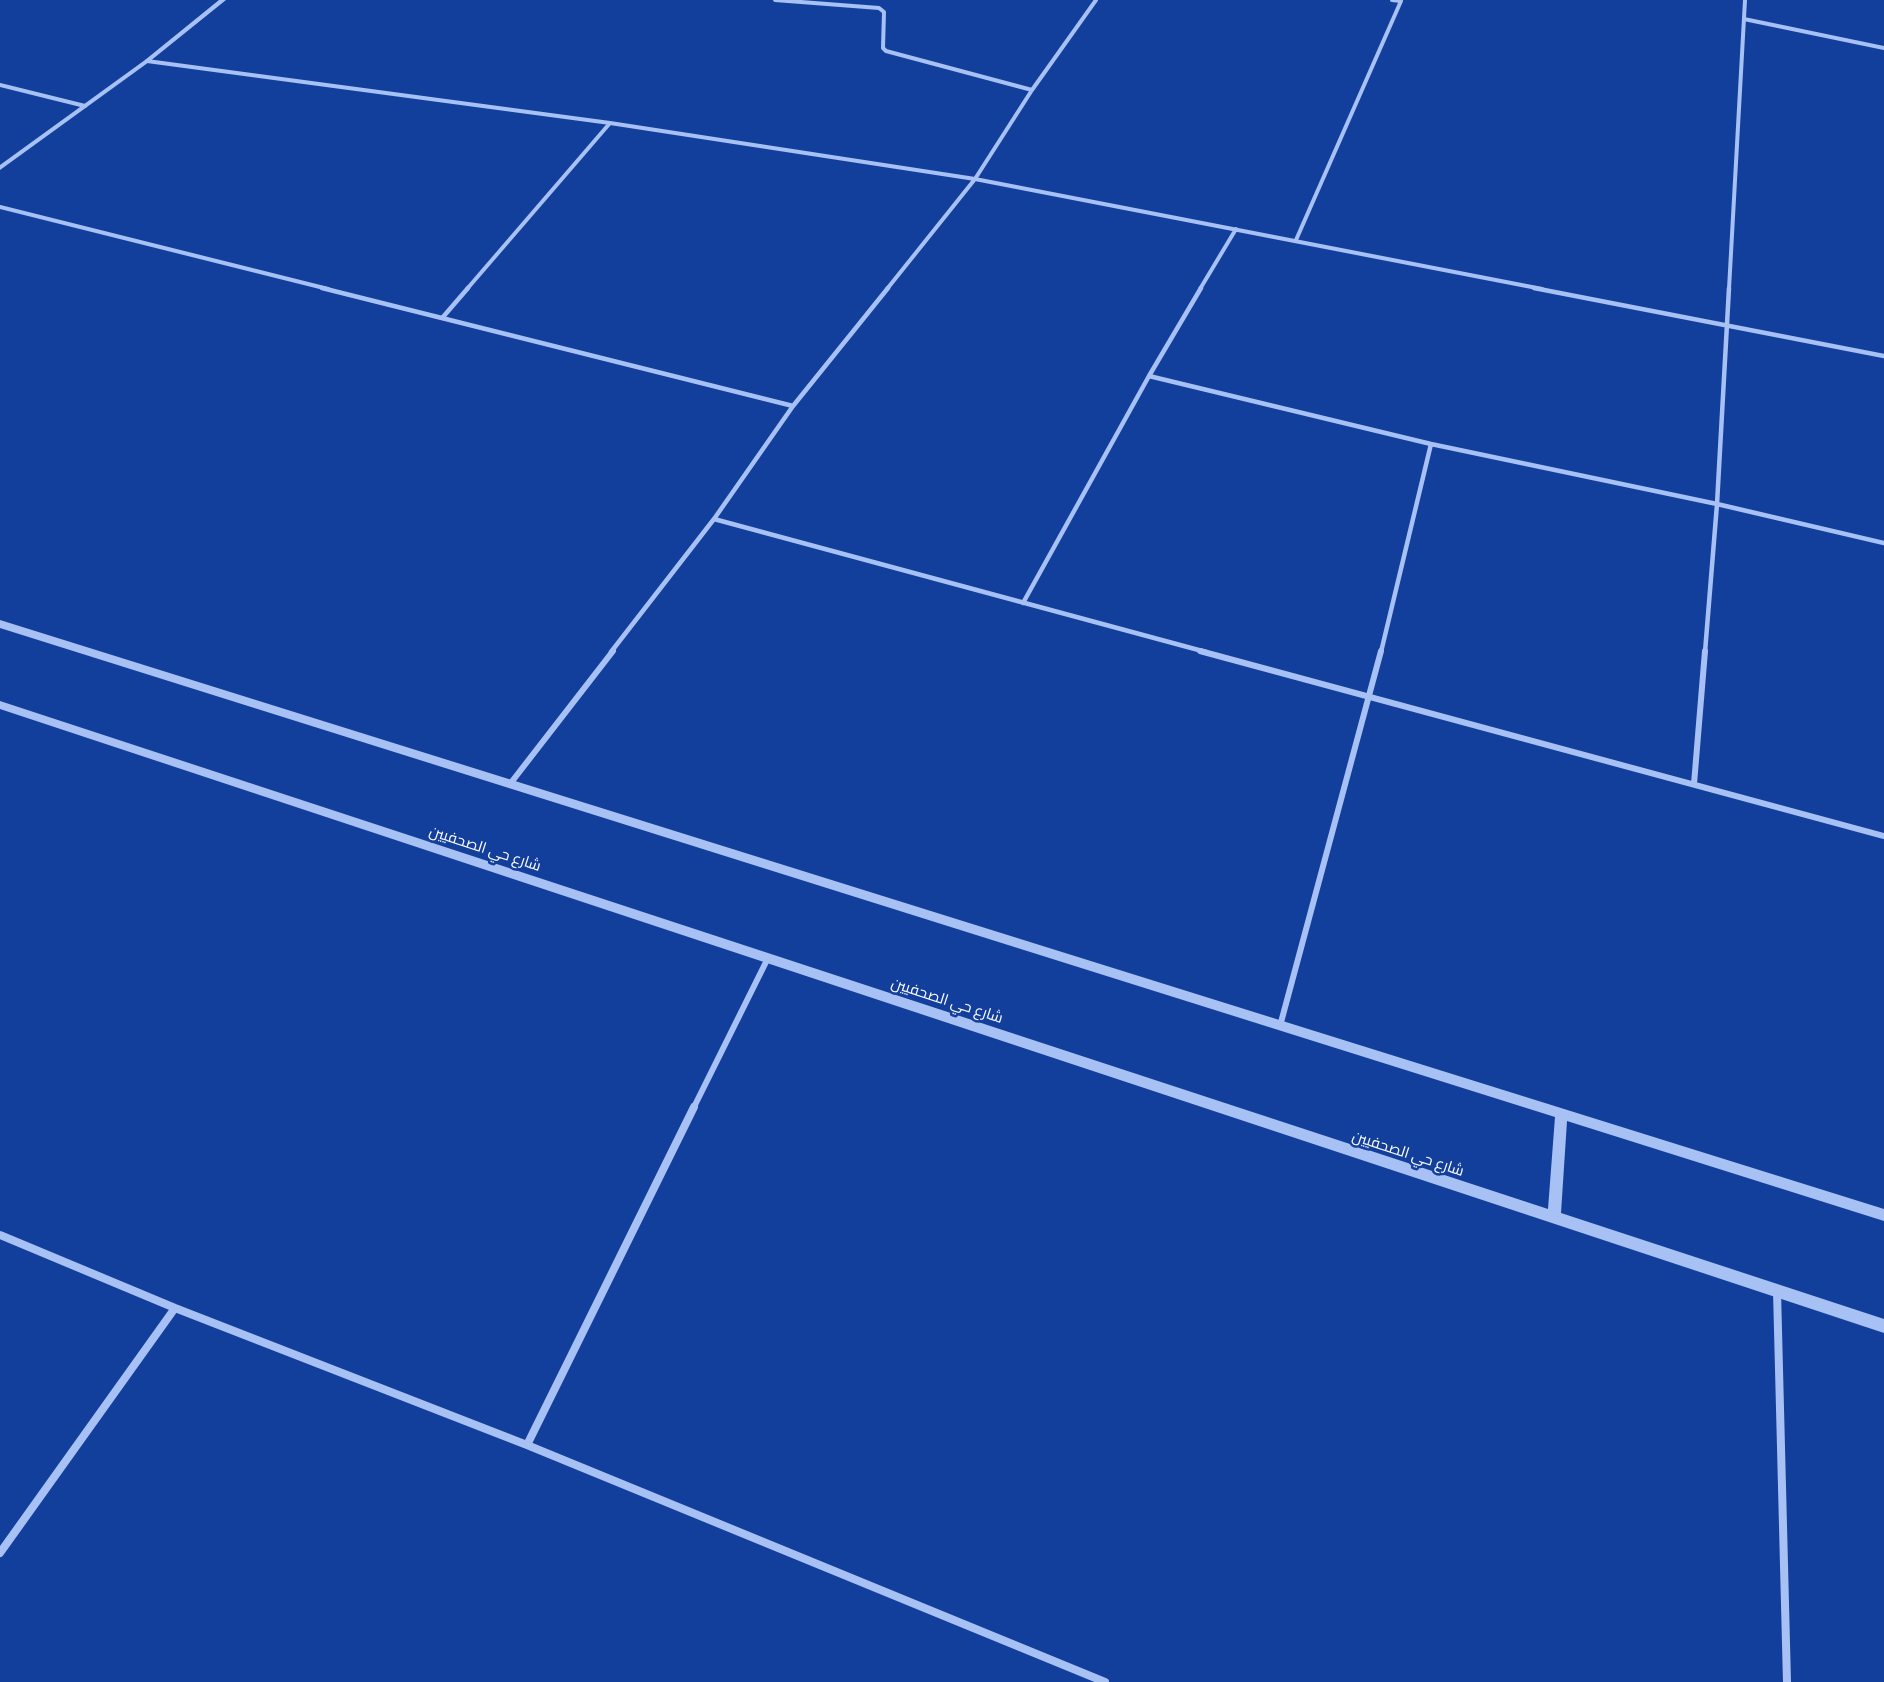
<!DOCTYPE html>
<html>
<head>
<meta charset="utf-8">
<style>
  body { margin:0 }
  canvas { display:block; background:#133f9c }
</style>
</head>
<body>
<canvas width="1884" height="1682"></canvas>
<script>
const c = document.querySelector('canvas').getContext('2d');
c.lineJoin = 'round';
const toPath = rows => new Path2D(rows.map(r => 'M' + r).join(''));
function trace(path, color, width, dash) { c.strokeStyle = color; c.lineWidth = width; c.lineCap = dash ? 'butt' : 'round'; c.setLineDash(dash || []); c.stroke(path); }
function fill(path, color) { c.fillStyle = color; c.fill(path, 'evenodd'); }
function write(font, color, halo, rows, align = 'center') {
  c.font = font + ' "Fira Sans Condensed",Cairo,sans-serif'; c.lineWidth = 5; c.setLineDash([]); c.textBaseline = 'middle'; c.strokeStyle = halo; c.fillStyle = color; for (const [text, x, y, turn = 0] of rows) {
    c.save(); c.translate(x, y); c.rotate((+turn || 0) * Math.PI / 180); c.textAlign = isNaN(turn) ? turn : align; if (halo) c.strokeText(text, 0, 0); c.fillText(text, 0, 0); c.restore();
  }
}
const minorFar3 = toPath([
  [775,0,879,8,884,12,883,48,886,51,1032,90],
  [1744,19,1884,48],
  [147,61,610,123,975,179,1542,289],
  [0,85,85,106],
  [0,207,328,289],
  [1296,240,1401,1,1392,0],
  [467,289,610,123],
  [887,289,975,179,1032,90,1096,0],
  [1200,289,1236,229],
  [1729,289,1745,0]
]);
const minorFar2 = toPath([
  [322,288,793,406],
  [1534,288,1884,356],
  [443,317,468,288],
  [1149,376,1431,444,1717,504,1884,543],
  [714,519,1206,652],
  [1023,603,1149,376,1201,288],
  [611,652,714,519,793,406,888,288],
  [1381,652,1431,444],
  [1705,652,1717,504,1729,288]
]);
const minorFar1 = toPath([
  [1200,651,1884,836],
  [510,784,613,651],
  [1694,784,1705,651],
  [1280,1026,1381,651],
  [693,1109,768,958]
]);
const minor = toPath([
  [0,1235,175,1308,527,1445,1105,1682],
  [1777,1291,1787,1682],
  [527,1445,694,1107],
  [0,1553,175,1308]
]);
const tertiary = toPath([
  [219,0,226,0,149,62,0,170,0,165,145,60,219,0],
  [0,620,1884,1209,1884,1221,1567,1121,1561,1213,1884,1319,1884,1333,0,709,0,701,1548,1209,1555,1117,0,628,0,620]
]);
const streetNames = [
  ["شارع حي الصحفيين",485,849,18],
  ["شارع حي الصحفيين",947,1001,18],
  ["شارع حي الصحفيين",1408,1154,18]
];
trace(minorFar3, '#a8c1f4', 4);
trace(minorFar2, '#a8c1f4', 4.5);
trace(minorFar1, '#a8c1f4', 6);
trace(minor, '#a8c1f4', 8);
fill(tertiary, '#a8c1f4');
write('15px', '#fff', '#133f9c', streetNames);
</script>
</body>
</html>
